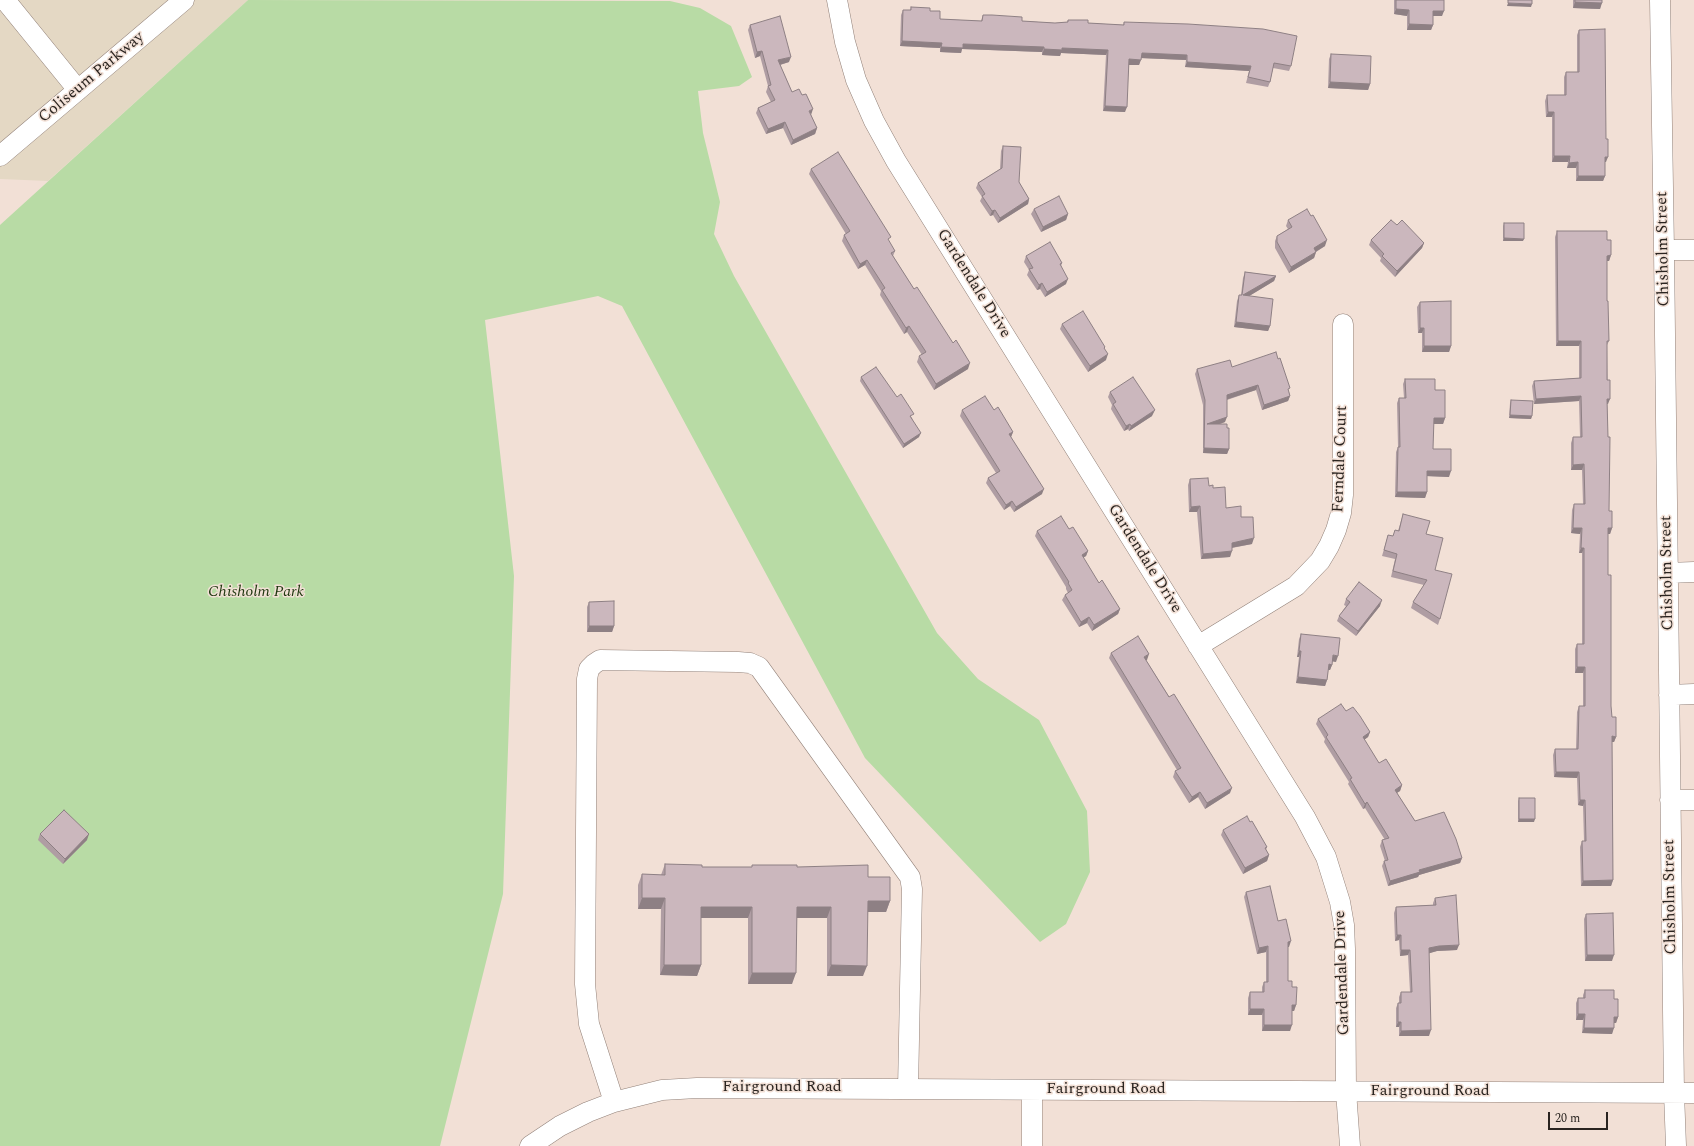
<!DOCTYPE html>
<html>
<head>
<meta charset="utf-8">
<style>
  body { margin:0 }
  #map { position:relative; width:1694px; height:1146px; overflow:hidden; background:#f2e0d6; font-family:Spectral,serif }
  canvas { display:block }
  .scale { position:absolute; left:1548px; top:1112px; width:60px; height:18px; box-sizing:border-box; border:2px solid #2a2420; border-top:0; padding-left:5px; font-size:12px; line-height:14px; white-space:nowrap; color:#2a2420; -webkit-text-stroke:3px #f2e0d6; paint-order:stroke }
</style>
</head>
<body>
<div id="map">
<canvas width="1694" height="1146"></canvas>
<div class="scale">20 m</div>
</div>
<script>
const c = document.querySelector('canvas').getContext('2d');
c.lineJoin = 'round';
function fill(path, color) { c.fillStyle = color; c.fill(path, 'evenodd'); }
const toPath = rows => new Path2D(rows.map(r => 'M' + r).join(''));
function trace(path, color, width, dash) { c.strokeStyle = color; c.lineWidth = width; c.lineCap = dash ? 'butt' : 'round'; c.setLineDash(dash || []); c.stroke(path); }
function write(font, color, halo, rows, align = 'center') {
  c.font = font + ' Spectral,serif'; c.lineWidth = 3; c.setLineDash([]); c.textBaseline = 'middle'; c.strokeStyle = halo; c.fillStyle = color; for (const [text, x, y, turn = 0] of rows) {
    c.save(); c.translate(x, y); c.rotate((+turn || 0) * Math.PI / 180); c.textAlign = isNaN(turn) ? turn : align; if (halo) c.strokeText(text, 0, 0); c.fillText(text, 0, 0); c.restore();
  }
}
const commercial = toPath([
  [0,0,248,0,48,181,0,179]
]);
const green = toPath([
  [248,0,670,1,700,8,731,26,752,77,739,86,698,91,703,133,720,202,714,234,734,276,937,633,978,679,1039,720,1087,811,1090,872,1066,924,1040,942,865,758,622,306,598,296,485,320,514,576,503,894,440,1146,0,1146,0,225]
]);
const minor = toPath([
  [5,0,78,90],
  [837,0,845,42,856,80,874,121,896,161,1305,817,1326,857,1340,902,1344,925,1345,949,1346,1091,1350,1146],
  [1660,0,1664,250,1674,1093,1676,1146],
  [0,156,184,0],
  [1664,250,1694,250],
  [1668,573,1694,572],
  [1198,646,1296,586,1320,561,1329,546,1336,530,1341,513,1343,495,1343,324],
  [1669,695,1694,694],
  [1670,800,1694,800],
  [1032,1090,1032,1146],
  [614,1102,589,1024,585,984,587,679,589,669,594,664,600,660,738,662,750,663,759,667,910,877,912,889,908,1089],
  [530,1146,560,1126,588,1112,614,1102,662,1090,697,1088,1694,1093]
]);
const wall = toPath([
  [1394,0,1444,0,1442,16,1433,16,1433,25,1431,30,1407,30,1407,16,1394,14],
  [1573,0,1602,0,1600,9,1573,8],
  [911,7,930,11,940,19,981,21,983,15,1022,21,1055,23,1067,22,1068,20,1088,23,1123,25,1124,22,1291,66,1289,71,1273,68,1270,82,1268,87,1246,83,1249,71,1185,67,1186,60,1141,58,1139,65,1129,65,1125,112,1103,111,1106,55,1061,53,1060,56,1042,55,1042,52,962,49,961,53,940,52,940,48,900,46,901,15,903,10,910,10],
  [750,25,789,62,780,65,792,92,811,115,817,128,815,134,791,145,783,128,766,134,756,113,758,108,771,102,766,92,768,86,760,56,755,58,748,30],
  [1579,30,1606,162,1605,162,1605,176,1603,181,1576,181,1576,168,1567,168,1568,162,1552,162,1552,117,1546,117,1545,101,1547,95,1564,95,1564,77,1566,72,1577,72,1577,35],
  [1331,54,1370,84,1368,90,1328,88,1329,59],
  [1003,146,1019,182,1029,199,1028,204,998,223,993,215,990,216,980,201,982,197,976,188,978,183,1000,169,1001,151],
  [811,169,889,242,895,251,893,256,914,289,968,369,934,390,917,362,919,356,922,355,907,332,904,334,880,295,881,291,865,265,858,269,842,241,844,235,846,234,809,174],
  [1034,209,1068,214,1066,220,1041,232,1031,214],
  [1288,220,1325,246,1316,252,1314,258,1289,273,1275,248,1275,241,1277,236,1288,229,1286,226],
  [1504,223,1523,241,1503,241,1503,226],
  [1397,225,1424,243,1422,248,1395,277,1380,261,1381,258,1369,245,1371,240],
  [1557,231,1607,240,1611,255,1609,261,1607,261,1607,301,1609,341,1607,345,1608,404,1607,404,1609,511,1612,528,1610,534,1608,534,1608,575,1611,706,1612,717,1616,737,1614,742,1612,742,1613,880,1611,886,1581,886,1580,847,1582,841,1584,841,1583,806,1578,805,1577,778,1554,777,1553,755,1555,749,1576,749,1577,712,1579,706,1583,706,1583,673,1575,673,1575,649,1577,644,1582,644,1582,553,1579,553,1580,534,1571,533,1572,510,1574,504,1583,504,1582,470,1571,470,1571,443,1573,437,1580,437,1579,401,1534,404,1532,386,1534,381,1579,378,1579,346,1556,346,1555,237],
  [1026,256,1062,263,1061,266,1066,284,1045,297,1040,289,1037,290,1027,275,1029,270,1024,262],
  [1245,272,1276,276,1274,281,1249,296,1270,326,1268,331,1234,327,1237,301,1239,295,1241,295,1243,278],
  [1420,302,1451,346,1449,352,1422,352,1422,333,1418,333,1417,307],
  [1062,324,1105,347,1104,349,1106,360,1088,372,1060,329],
  [1232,367,1289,392,1290,396,1288,401,1262,410,1256,390,1227,400,1225,422,1220,424,1229,449,1227,454,1203,453,1203,405,1195,374,1197,369],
  [861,377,897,397,912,418,919,437,903,448,860,381],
  [1405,379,1435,390,1445,418,1443,424,1433,424,1433,449,1449,477,1427,476,1427,492,1425,498,1395,497,1396,452,1398,447,1397,403,1399,398,1404,398,1403,384],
  [1110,392,1152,416,1129,431,1128,429,1124,431,1111,409,1112,405,1108,397],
  [1511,400,1532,416,1531,419,1509,418,1510,403],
  [962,410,994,410,1013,432,1011,437,1042,494,1014,512,1010,506,1004,510,986,483,988,478,996,473,960,416],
  [1190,479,1209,486,1213,488,1226,508,1241,517,1252,544,1232,548,1230,557,1201,559,1197,512,1189,512,1188,485],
  [1403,514,1426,534,1435,570,1440,619,1438,625,1411,608,1413,602,1424,585,1391,577,1395,559,1382,556,1388,535,1393,536,1395,530,1398,531],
  [1069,529,1088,551,1086,556,1083,558,1099,583,1120,609,1118,614,1092,631,1087,623,1079,627,1062,600,1065,595,1068,593,1066,589,1066,587,1035,536,1037,531],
  [1346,599,1380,606,1356,636,1337,621,1339,616,1346,606,1344,605],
  [589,602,614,626,612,632,587,632,587,607],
  [1301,634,1336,662,1332,661,1332,665,1330,670,1328,670,1327,680,1325,686,1296,683,1299,657,1297,657,1299,639],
  [1111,653,1147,660,1146,660,1230,793,1205,809,1198,797,1189,803,1173,777,1175,771,1177,770,1109,658],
  [1346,711,1370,732,1368,737,1364,740,1379,763,1402,785,1400,791,1397,793,1415,821,1462,858,1460,863,1419,875,1418,877,1388,886,1382,866,1384,861,1385,861,1380,846,1382,840,1385,840,1365,808,1363,809,1348,784,1349,782,1324,742,1325,739,1316,724,1318,719],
  [1519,798,1534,822,1518,822,1518,801],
  [1250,822,1267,847,1266,850,1269,855,1267,861,1243,874,1221,835,1223,830],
  [40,834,87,840,63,864,38,840],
  [665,864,702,867,752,867,752,865,797,867,868,877,890,901,886,912,868,912,863,976,827,976,827,918,797,918,792,984,748,984,748,918,701,918,701,965,697,976,660,975,661,909,638,909,638,885,642,874,661,875],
  [1246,892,1278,921,1289,947,1288,947,1288,981,1292,987,1296,1005,1294,1011,1292,1011,1290,1031,1262,1031,1262,1015,1248,1015,1248,998,1250,992,1262,992,1262,987,1264,982,1266,982,1266,952,1257,954,1244,897],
  [1435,898,1457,950,1437,951,1429,953,1429,1036,1399,1036,1399,1027,1396,1027,1396,1008,1398,1003,1399,1003,1399,997,1401,992,1410,992,1408,955,1400,956,1399,940,1395,941,1394,913,1396,907,1433,905,1433,903],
  [1586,914,1612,961,1585,961,1584,919],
  [1585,990,1614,999,1618,1017,1616,1023,1614,1023,1612,1034,1582,1033,1583,1020,1576,1020,1576,1003,1578,998,1583,998,1583,995]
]);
const shadedWall = toPath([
  [1575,2,1602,3,1600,9,1573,8],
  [1508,3,1532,4,1531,7,1507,6],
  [1396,9,1409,10,1407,16,1394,14],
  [1433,11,1444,11,1442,16,1431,16],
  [1409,24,1433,25,1431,30,1407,30],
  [902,41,942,43,940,48,900,46],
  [963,44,1044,47,1042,52,962,49,961,53,940,52,941,47],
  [1062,48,1108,50,1106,55,1061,53,1060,56,1042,55,1044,49],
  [762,51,760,56,755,58,757,52],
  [1142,53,1187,55,1186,60,1140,58],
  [791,57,789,62,776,66,778,60],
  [1129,59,1141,60,1139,65,1127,65],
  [1187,62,1251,66,1249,71,1185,67],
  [1330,82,1370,84,1368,90,1328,88],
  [1105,106,1127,107,1125,112,1103,111],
  [813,109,811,115,809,111],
  [1548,112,1554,112,1552,117,1546,117],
  [785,122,783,128,766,134,768,129],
  [817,128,815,134,791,145,793,140],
  [1554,156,1570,156,1568,162,1552,162],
  [1605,157,1608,157,1606,162,1603,162],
  [1578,162,1576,168,1567,168,1569,163],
  [1578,176,1605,176,1603,181,1576,181],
  [1029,199,1028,204,998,223,1000,218],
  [995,210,993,215,990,216,992,211],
  [1068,214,1066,220,1041,232,1043,227],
  [1504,238,1524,239,1523,241,1503,241],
  [1327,240,1325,246,1312,254,1314,248],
  [1424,243,1422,248,1395,277,1397,271],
  [1316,252,1314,258,1289,273,1291,267],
  [1611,255,1609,261,1605,261,1607,256],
  [867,260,865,265,858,269,860,264],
  [1276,276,1274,281,1241,301,1243,295],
  [1068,279,1066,284,1045,297,1047,292],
  [1042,283,1040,289,1037,290,1039,285],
  [1236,322,1270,326,1268,331,1234,327],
  [909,326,907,332,904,334,906,328],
  [1420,328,1424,328,1422,333,1418,333],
  [1558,341,1581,341,1579,346,1556,346],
  [1424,346,1451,346,1449,352,1422,352],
  [1108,354,1106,360,1088,372,1090,366],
  [970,363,968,369,934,390,936,384],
  [1258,385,1256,390,1225,400,1227,395],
  [1290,396,1288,401,1262,410,1264,405],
  [1581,396,1579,401,1534,404,1536,399],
  [1607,399,1610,399,1608,404,1605,404],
  [1155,410,1152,416,1129,431,1131,426],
  [1510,415,1532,416,1531,419,1509,418],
  [1227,417,1225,422,1205,429,1207,424],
  [1434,418,1445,418,1443,424,1431,424],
  [1130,424,1128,429,1124,431,1126,426],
  [1013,432,1011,437,1009,434],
  [921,433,919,437,903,448,904,444],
  [1204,448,1229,449,1227,454,1203,453],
  [1584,464,1582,470,1571,470,1573,465],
  [1427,471,1451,471,1449,477,1425,476],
  [1044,489,1042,494,1014,512,1016,507],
  [1397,492,1427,492,1425,498,1395,497],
  [1012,501,1010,506,1004,510,1006,505],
  [1200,506,1197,512,1189,512,1191,507],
  [1573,528,1582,528,1580,534,1571,533],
  [1608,528,1612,528,1610,534,1607,534],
  [1254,538,1252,544,1230,548,1232,543],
  [1581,548,1584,548,1582,553,1579,553],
  [1088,551,1086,556,1079,560,1082,555],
  [1232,551,1230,557,1201,559,1203,554],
  [1382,600,1380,606,1356,636,1358,631],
  [1120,609,1118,614,1092,631,1094,625],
  [1089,617,1087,623,1079,627,1081,622],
  [589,626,614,626,612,632,587,632],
  [1299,651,1301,651,1299,657,1297,657],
  [1149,654,1147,660,1142,663,1144,657],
  [1333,655,1338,656,1336,662,1331,661],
  [1329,664,1332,665,1330,670,1327,670],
  [1577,667,1585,667,1583,673,1575,673],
  [1298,677,1327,680,1325,686,1296,683],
  [1370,732,1368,737,1361,742,1363,737],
  [1612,736,1616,737,1614,742,1610,742],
  [1556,772,1579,772,1577,778,1554,777],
  [1402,785,1400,791,1393,795,1395,790],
  [1232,788,1230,793,1205,809,1207,803],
  [1200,792,1198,797,1189,803,1192,797],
  [1580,800,1585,800,1583,806,1578,805],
  [1367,802,1365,808,1363,809,1365,804],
  [1519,819,1535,819,1534,822,1518,822],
  [89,834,87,840,63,864,65,859],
  [1269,855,1267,861,1243,874,1245,868],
  [1462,858,1460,863,1419,875,1418,877,1388,886,1390,881,1419,870],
  [1613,880,1611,886,1581,886,1583,881],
  [642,898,665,898,661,909,638,909],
  [868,901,890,901,886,912,864,912],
  [701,907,752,907,748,918,697,918],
  [797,907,831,907,827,918,793,918],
  [1397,935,1401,935,1399,940,1395,941],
  [1291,941,1289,947,1286,947,1288,942],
  [1459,945,1457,950,1437,951,1427,954,1429,948,1439,946],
  [1268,946,1266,952,1257,954,1259,948],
  [1401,950,1410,950,1408,955,1400,956],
  [1587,955,1614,955,1612,961,1585,961],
  [664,965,701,965,697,976,660,975],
  [831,965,867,966,863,976,827,976],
  [752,973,796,973,792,984,748,984],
  [1292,1005,1296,1005,1294,1011,1290,1011],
  [1250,1009,1264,1009,1262,1015,1248,1015],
  [1578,1014,1585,1014,1583,1020,1576,1020],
  [1614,1017,1618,1017,1616,1023,1612,1023],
  [1398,1022,1401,1022,1399,1027,1396,1027],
  [1264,1025,1292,1025,1290,1031,1262,1031],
  [1584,1028,1614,1028,1612,1034,1582,1033],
  [1431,1030,1429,1036,1399,1036,1401,1031]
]);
const building = toPath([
  [1396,0,1444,0,1444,11,1433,11,1433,25,1409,24,1409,10,1396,9,1396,0],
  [1508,0,1532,0,1532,4,1508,3,1508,0],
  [1575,0,1602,0,1602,3,1575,2,1575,0],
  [911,7,930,8,930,11,940,11,940,19,982,21,983,15,992,15,1022,17,1022,21,1055,23,1068,22,1068,20,1088,20,1088,23,1124,25,1124,22,1188,24,1263,29,1297,36,1291,66,1274,63,1270,82,1248,77,1251,66,1187,62,1187,55,1142,53,1141,60,1129,59,1127,107,1105,106,1108,50,1062,48,1062,50,1044,49,1044,47,963,44,963,48,941,47,942,43,902,41,903,10,911,10,911,7],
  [780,16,791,57,778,60,792,92,799,89,802,95,806,94,813,109,809,111,817,128,793,140,785,122,768,129,758,108,775,100,768,86,771,85,762,51,757,52,750,25,780,16],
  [1605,29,1606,139,1608,139,1608,157,1605,157,1605,176,1578,176,1578,162,1569,163,1570,156,1554,156,1554,112,1548,112,1547,95,1566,95,1566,72,1579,72,1579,30,1605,29],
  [1331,54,1371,56,1370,84,1330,82,1331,54],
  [1003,146,1021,147,1019,182,1029,199,1000,218,995,210,992,211,982,196,985,194,978,183,1002,168,1003,146],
  [838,152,891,237,888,239,895,251,891,253,914,289,917,287,953,343,956,340,970,363,936,384,919,356,926,352,909,326,906,328,882,290,885,288,867,260,860,264,844,235,850,231,811,169,838,152],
  [1059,196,1068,214,1043,227,1034,209,1059,196],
  [1307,209,1311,216,1313,215,1327,240,1314,248,1316,252,1291,267,1277,242,1277,236,1292,227,1288,220,1307,209],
  [1391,220,1397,225,1402,220,1424,243,1397,271,1382,256,1384,254,1371,240,1391,220],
  [1504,223,1524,223,1524,239,1504,238,1504,223],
  [1557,231,1607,231,1607,240,1611,240,1611,255,1607,256,1607,301,1608,301,1609,341,1607,341,1607,380,1610,380,1610,399,1607,399,1608,437,1610,437,1609,511,1612,511,1612,528,1608,528,1608,575,1611,575,1611,706,1612,717,1616,717,1616,737,1612,736,1613,880,1583,881,1582,841,1586,841,1585,800,1580,800,1579,772,1556,772,1555,749,1578,749,1579,706,1585,706,1585,667,1577,667,1577,644,1584,644,1584,548,1581,548,1582,528,1573,528,1574,504,1585,504,1584,464,1573,465,1573,437,1582,437,1581,396,1536,399,1534,381,1581,378,1581,341,1558,341,1557,231],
  [1050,242,1062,263,1060,264,1068,279,1047,292,1042,283,1039,285,1029,269,1033,268,1026,256,1050,242],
  [1245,272,1276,276,1243,295,1273,299,1270,326,1236,322,1239,295,1242,295,1245,272],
  [1451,301,1451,346,1424,346,1424,328,1420,328,1420,302,1451,301],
  [1083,311,1105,347,1104,348,1108,354,1090,366,1062,324,1083,311],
  [1276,352,1278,359,1280,358,1290,388,1288,389,1290,396,1264,405,1258,385,1227,395,1227,417,1207,424,1227,424,1227,428,1229,428,1229,449,1204,448,1205,400,1197,369,1230,360,1232,367,1276,352],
  [876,367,897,397,901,394,914,414,910,416,921,433,904,444,861,377,876,367],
  [1133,377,1155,410,1131,426,1130,424,1126,426,1113,404,1116,402,1110,392,1133,377],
  [1405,379,1435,379,1435,390,1445,390,1445,418,1434,418,1433,449,1451,449,1451,471,1427,471,1427,492,1397,492,1398,447,1400,447,1399,398,1406,398,1405,379],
  [985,396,994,410,998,407,1013,432,1009,434,1044,489,1016,507,1012,501,1006,505,988,478,1000,471,962,410,985,396],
  [1511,400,1533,401,1532,416,1510,415,1511,400],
  [1208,478,1209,486,1213,485,1213,488,1225,487,1226,508,1241,506,1241,517,1253,517,1254,538,1232,543,1232,551,1203,554,1200,506,1191,507,1190,479,1208,478],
  [1403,514,1430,521,1426,534,1443,538,1435,570,1452,574,1440,619,1413,602,1427,580,1393,571,1397,554,1384,550,1388,535,1393,536,1395,530,1399,531,1403,514],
  [1061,516,1069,529,1073,527,1088,551,1082,555,1099,583,1102,580,1120,609,1094,625,1089,617,1081,622,1065,595,1072,590,1068,583,1069,582,1037,531,1061,516],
  [1359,582,1382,600,1358,631,1339,616,1350,602,1346,599,1359,582],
  [614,601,614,626,589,626,589,602,614,601],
  [1301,634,1340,638,1338,656,1333,655,1332,665,1329,664,1327,680,1298,677,1301,651,1299,651,1301,634],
  [1138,636,1149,654,1144,657,1169,697,1174,694,1232,788,1207,803,1200,792,1192,797,1175,771,1181,768,1111,653,1138,636],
  [1341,704,1346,711,1353,707,1360,716,1370,732,1363,737,1379,763,1386,759,1402,785,1395,790,1415,821,1444,812,1456,839,1462,858,1419,870,1420,872,1390,881,1384,861,1388,860,1382,840,1389,838,1367,802,1365,804,1350,779,1352,778,1326,737,1328,735,1318,719,1341,704],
  [1519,798,1535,798,1535,819,1519,819,1519,798],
  [64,810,89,834,65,859,40,834,64,810],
  [1247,816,1250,822,1252,821,1267,847,1265,848,1269,855,1245,868,1223,830,1247,816],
  [665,864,702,865,702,867,752,867,752,865,797,865,797,867,868,865,868,877,890,877,890,901,868,901,867,966,831,965,831,907,797,907,796,973,752,973,752,907,701,907,701,965,664,965,665,898,642,898,642,874,665,875,665,864],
  [1270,886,1278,921,1286,919,1291,941,1288,942,1288,981,1292,981,1292,987,1297,987,1296,1005,1292,1005,1292,1025,1264,1025,1264,1009,1250,1009,1250,992,1264,992,1264,982,1268,982,1268,946,1259,948,1246,892,1270,886],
  [1456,895,1459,945,1439,946,1429,948,1431,1030,1401,1031,1401,1022,1398,1022,1398,1003,1401,1003,1401,992,1412,992,1410,950,1401,950,1401,935,1397,935,1396,907,1436,905,1435,898,1456,895],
  [1613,913,1614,955,1587,955,1586,914,1613,913],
  [1585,990,1614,990,1614,999,1618,999,1618,1017,1614,1017,1614,1028,1584,1028,1585,1014,1578,1014,1578,998,1585,998,1585,990]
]);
const streetNames = [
  ["Coliseum Parkway",92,78,-40],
  ["Chisholm Street",1664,249,-91],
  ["Gardendale Drive",973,284,58],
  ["Ferndale Court",1341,459,-88],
  ["Gardendale Drive",1144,559,58],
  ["Chisholm Street",1668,573,-91],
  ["Chisholm Street",1671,897,-91],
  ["Gardendale Drive",1343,973,-92],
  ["Fairground Road",782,1088],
  ["Fairground Road",1106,1090],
  ["Fairground Road",1430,1092]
];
const parkNames = [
  ["Chisholm Park",256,593]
];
fill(commercial, '#e4d8c4');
fill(green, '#b8dba5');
trace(minor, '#928179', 21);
trace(minor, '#fff', 20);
fill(wall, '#af9da3');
fill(shadedWall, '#8e8084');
fill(building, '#cbb7bd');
trace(building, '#8e8084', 1);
write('16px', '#2a2420', '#f2e0d6', streetNames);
write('italic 16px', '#1f370f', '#f2e0d6', parkNames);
</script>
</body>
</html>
